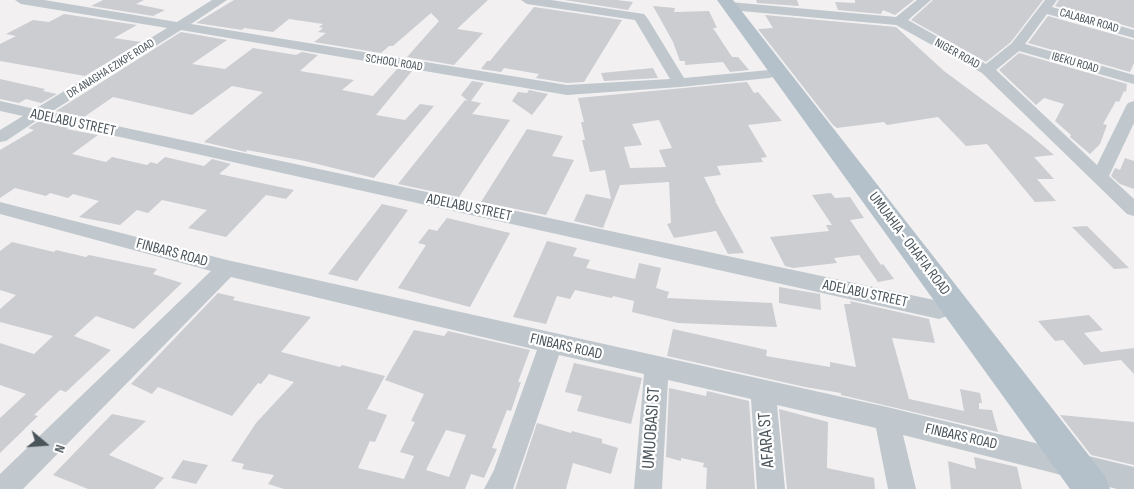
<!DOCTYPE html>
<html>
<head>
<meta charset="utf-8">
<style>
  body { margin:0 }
  #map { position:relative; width:1134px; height:489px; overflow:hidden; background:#f2f0f1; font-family:"Sofia Sans Condensed",sans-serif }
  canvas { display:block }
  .north { position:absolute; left:20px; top:419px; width:50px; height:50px; -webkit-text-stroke:4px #fff; paint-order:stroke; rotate:108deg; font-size:14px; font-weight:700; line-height:20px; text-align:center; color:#4a545b }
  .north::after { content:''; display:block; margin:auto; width:18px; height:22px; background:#4a545b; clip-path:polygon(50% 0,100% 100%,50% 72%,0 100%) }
</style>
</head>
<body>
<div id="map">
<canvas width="1134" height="489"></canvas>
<div class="north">N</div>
</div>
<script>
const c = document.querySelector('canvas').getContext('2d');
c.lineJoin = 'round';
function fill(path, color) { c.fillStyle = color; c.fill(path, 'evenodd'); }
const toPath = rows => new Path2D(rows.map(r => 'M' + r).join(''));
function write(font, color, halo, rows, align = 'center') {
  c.font = font + ' "Sofia Sans Condensed",sans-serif'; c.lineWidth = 4.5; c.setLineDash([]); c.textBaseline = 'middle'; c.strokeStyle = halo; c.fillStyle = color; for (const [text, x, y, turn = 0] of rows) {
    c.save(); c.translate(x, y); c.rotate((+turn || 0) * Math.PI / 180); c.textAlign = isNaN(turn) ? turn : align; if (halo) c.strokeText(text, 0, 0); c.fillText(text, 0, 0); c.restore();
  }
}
const building = toPath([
  [103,0,144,0,136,4,165,10,153,16,91,6],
  [234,0,488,0,457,29,483,33,454,65,407,57,439,21,431,13,393,46,389,46,381,53,314,42,326,33,318,32,323,28,319,27,323,24,289,19,273,32,244,28,242,30,196,23],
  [564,0,617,0,633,2,628,10],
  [756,0,797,0,799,6,757,3],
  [855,0,914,0,895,15,883,10,881,14,838,10,835,2,855,3],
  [933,0,1043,0,1011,42,986,62,911,20],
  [1059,0,1134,0,1134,28,1055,6],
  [653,6,675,8,674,12,709,11,717,28,713,28,732,57,738,57,749,70,730,72,723,62,685,65,685,61,680,61,673,42],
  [534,7,622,20,584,82,567,83,536,78,539,74,504,68,501,72,481,69,487,61,490,61],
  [64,14,137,25,114,38,141,42,85,76,0,61,0,44,16,36,6,34,33,20,49,22],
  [765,15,896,27,944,71,1029,134,1054,155,1034,157,1054,179,1037,179,1056,201,1035,202,987,144,966,146,938,117,887,125,884,122,837,128,833,125,758,29,773,28],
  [1048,16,1134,40,1134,63,1130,72,1028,43],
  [181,32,227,40,192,64,225,69,253,48,296,55,302,52,318,55,300,71,354,80,342,90,373,96,398,68,412,71,376,115,405,120,420,104,434,106,374,178,305,161,247,150,246,152,204,142,263,92,232,86,192,115,113,97,84,117,56,111],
  [1019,53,1127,84,1126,92,1124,91,1119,102,1116,101,1103,124,1107,125,1100,144,1090,154,1070,137,1071,135,1055,121,1064,104,1044,98,1036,105,999,70],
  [653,68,658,78,604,81,601,73],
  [0,79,45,89,43,91,57,94,41,103,26,99,19,103,0,99],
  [472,81,484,83,471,101,481,103,472,114,510,120,459,197,398,184,465,100,468,101,461,95],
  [747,82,754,93,758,92,782,121,748,125,767,157,761,158,763,162,717,166,721,175,704,177,716,201,715,201,744,253,728,254,716,231,674,238,667,224,671,223,669,182,620,185,603,228,574,221,586,194,611,199,605,170,590,172,582,140,585,140,581,122,584,122,578,98],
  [659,120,672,148,659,150,666,167,630,168,624,147,642,145,632,124],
  [529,90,548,94,532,115,512,101,518,92,527,93],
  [39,121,69,128,66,129,98,135,72,154,106,162,112,157,147,165,151,162,157,164,165,157,204,166,212,159,231,164,219,174,294,190,286,199,266,195,226,237,188,228,207,210,162,200,148,213,137,210,120,225,79,217,99,201,73,194,68,198,50,193,46,196,15,188,0,198,0,150,34,130,28,128],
  [527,129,563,136,552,156,574,160,546,215,481,202],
  [1125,158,1134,161,1134,189,1120,184,1111,176,1115,168,1120,170],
  [831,193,835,198,850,197,864,218,850,220,881,265,883,264,894,279,878,282,859,255,834,258,837,263,793,268,785,266,770,237,829,231,826,225,832,225,812,195],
  [382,204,408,210,357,281,328,274],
  [447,218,510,233,470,307,398,288,426,245,418,243,429,229,437,231],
  [1087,226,1129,268,1114,269,1072,227],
  [547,241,577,248,573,256,590,260,586,268,635,279,639,263,661,268,656,288,669,292,667,298,772,303,777,327,678,323,632,312,634,301,613,296,612,298,575,290,570,299,557,296,546,324,513,317],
  [12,242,54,252,56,250,86,257,89,255,157,269,153,274,182,283,134,329,96,316,74,336,111,350,66,392,60,390,34,415,38,416,0,453,0,418,26,394,0,385,0,343,34,354,53,336,0,322,0,309,16,295,0,290,0,251],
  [779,287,820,294,821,310,779,303],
  [218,293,235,297,233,300,311,317,281,352,340,367,342,365,385,376,367,409,387,415,375,442,370,441,358,468,404,479,414,456,400,452,415,422,411,421,424,394,385,380,414,330,444,336,448,331,530,350,518,382,521,382,511,411,507,410,492,448,497,449,484,478,471,474,465,489,284,489,268,484,274,475,242,469,244,464,231,461,256,423,294,382,269,374,261,384,258,383,232,416,158,387,152,394,131,384],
  [446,430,466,435,449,477,426,470],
  [850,301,929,319,935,343,892,338,909,399,964,411,960,389,980,393,982,403,979,403,979,409,992,410,998,432,841,395,841,393,805,387,667,356,673,329,767,350,766,356,830,367,830,362,856,367,844,304,851,304],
  [1089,315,1103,330,1084,333,1101,352,1134,348,1134,374,1121,360,1084,365,1063,340,1055,341,1038,321],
  [574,363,642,378,631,424,577,411,582,396,565,392],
  [669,388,706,396,707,391,749,401,755,489,706,489,707,468,703,467,704,463,681,458,681,461,666,457],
  [779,409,828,422,827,468,874,478,875,489,787,489],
  [112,414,146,421,109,455,164,478,154,489,88,489,53,475],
  [1060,415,1134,422,1134,465,1091,455],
  [537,423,571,433,572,431,602,439,602,443,618,448,611,474,573,463,566,489,515,489],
  [974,457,1017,467,1022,489,951,489,948,461,976,469],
  [183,460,208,465,196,484,171,478]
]);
const minor = toPath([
  [15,0,44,0,177,22,212,0,227,0,191,24,567,85,670,79,635,20,527,4,521,0,551,0,644,14,648,19,684,78,769,70,774,71,776,74,774,77,769,78,680,87,567,95,181,30,51,112,939,301,947,304,950,310,947,316,939,319,39,119,6,141,0,142,0,130,23,116,0,111,0,101,35,109,167,28,21,4,15,0],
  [917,0,931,0,908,20,986,64,1012,43,1045,0,1057,0,1052,7,1134,30,1134,38,1047,14,1025,44,1134,75,1134,84,1019,51,996,70,1097,165,1126,106,1128,103,1134,101,1134,123,1109,176,1134,199,1134,216,1127,214,982,73,896,25,730,10,724,6,730,2,896,17,917,0],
  [0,202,227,260,887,407,1134,467,1134,489,1117,489,903,435,916,489,888,489,876,428,777,405,785,489,757,489,751,399,668,380,662,489,634,489,644,374,559,355,513,489,484,489,494,470,537,350,231,277,23,489,0,489,0,474,211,271,0,214,0,202]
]);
const major = toPath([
  [717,0,733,0,1105,476,1110,489,1070,489,717,0]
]);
const farStreetnames = [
  ["CALABAR ROAD",1089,21,16],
  ["NIGER ROAD",957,54,29],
  ["SCHOOL ROAD",394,63,9],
  ["IBEKU ROAD",1075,63,16],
  ["DR ANAGHA EZIKPE ROAD",111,69,-32]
];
const streetNames = [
  ["ADELABU STREET",73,123,12],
  ["ADELABU STREET",469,208,12],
  ["UMUAHIA - OHAFIA ROAD",909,244,53],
  ["FINBARS ROAD",172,253,15],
  ["ADELABU STREET",865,294,12],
  ["FINBARS ROAD",566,347,13],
  ["FINBARS ROAD",961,437,13]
];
const nearStreetnames = [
  ["UMUOBASI ST",652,428,-86],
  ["AFARA ST",767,440,-94]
];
fill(building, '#cbcdd1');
fill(minor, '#c0c8cd');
fill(major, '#b4c1cb');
write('12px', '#4a545b', '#fff', farStreetnames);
write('15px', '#4a545b', '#fff', streetNames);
write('18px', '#4a545b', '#fff', nearStreetnames);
</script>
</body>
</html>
